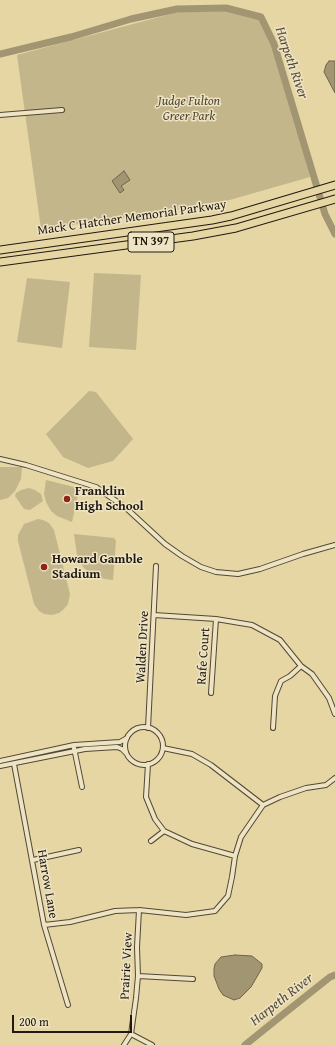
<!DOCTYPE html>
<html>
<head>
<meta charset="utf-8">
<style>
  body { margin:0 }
  #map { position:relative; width:335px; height:1045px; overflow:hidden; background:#e5d6a4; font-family:"Gentium Book Plus",serif }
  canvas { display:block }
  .scale { position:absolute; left:12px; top:1015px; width:120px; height:18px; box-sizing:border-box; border:2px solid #211910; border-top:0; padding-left:5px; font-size:12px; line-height:14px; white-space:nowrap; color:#211910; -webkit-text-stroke:3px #eee4c4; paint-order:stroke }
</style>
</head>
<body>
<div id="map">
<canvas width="335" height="1045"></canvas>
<div class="scale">200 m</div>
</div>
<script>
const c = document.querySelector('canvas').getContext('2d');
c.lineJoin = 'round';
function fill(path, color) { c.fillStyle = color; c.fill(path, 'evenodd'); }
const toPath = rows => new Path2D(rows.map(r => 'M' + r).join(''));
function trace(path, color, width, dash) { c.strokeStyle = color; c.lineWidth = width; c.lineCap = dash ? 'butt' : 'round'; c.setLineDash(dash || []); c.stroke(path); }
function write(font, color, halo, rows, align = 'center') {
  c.font = font + ' "Gentium Book Plus",serif'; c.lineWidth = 3; c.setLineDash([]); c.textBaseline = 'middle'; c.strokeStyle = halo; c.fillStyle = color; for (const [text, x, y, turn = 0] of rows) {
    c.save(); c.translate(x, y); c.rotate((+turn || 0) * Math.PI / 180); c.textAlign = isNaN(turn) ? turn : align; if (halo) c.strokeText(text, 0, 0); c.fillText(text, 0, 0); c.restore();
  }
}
const green = toPath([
  [238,11,261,17,274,44,293,107,310,177,219,203,151,214,41,229,17,55,178,12],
  [94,273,141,275,136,350,89,347],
  [27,278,70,282,62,348,17,342],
  [89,391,96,392,133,439,113,461,88,468,63,457,46,434],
  [0,467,22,467,21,479,15,491,8,498,0,500],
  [46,480,78,488,79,490,72,522,57,516,51,511,46,502,44,494],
  [29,488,35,490,41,494,43,501,30,510,24,509,15,496,16,493,21,490],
  [38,519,43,520,49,523,54,530,70,594,68,604,64,609,59,613,52,615,44,614,39,611,34,604,18,541,18,535,24,524],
  [74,534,114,538,116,541,113,580,105,579,94,576,84,568,80,562,77,555]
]);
const water = toPath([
  [329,61,335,61,335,93,324,72,326,65,329,61],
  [124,171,130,180,121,186,124,190,120,193,112,181,124,171],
  [235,955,252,956,262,964,262,968,251,987,240,998,234,1000,223,995,219,989,214,976,214,969,215,964,221,957,235,955]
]);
const river = toPath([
  [0,54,71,37,131,19,177,9,226,8,261,17,274,44,325,214,335,234],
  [245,1045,286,1012,330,977,335,975]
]);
const minor = toPath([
  [0,115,62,110],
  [0,459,26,465,96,487,126,508,165,544,182,556,201,567,216,572,238,574,260,569,303,554,335,545],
  [154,615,216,619,252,625,280,640,301,666,312,674,329,698,335,714],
  [211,693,216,619],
  '125 746a19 19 0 1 1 38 0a19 19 0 1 1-38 0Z',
  [148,728,156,566],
  [273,728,275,696,281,681,290,676,301,666],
  [74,748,82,787],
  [163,748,192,754,211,765,263,805],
  [0,761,74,745,120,742,127,738],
  [14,764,44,925,68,1005],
  [148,764,146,797,155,819,164,831,192,844,235,856],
  [0,766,85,749,117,747,122,749,126,753],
  [151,841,164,831],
  [33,860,79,850],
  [44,925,70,922,115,911,139,910,186,915,215,911,228,896,232,877,235,856,241,837,263,805,280,797,306,788,326,785,335,778],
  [138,976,193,979],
  [131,1034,152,1045],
  [124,1045,131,1034,136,998,138,976,137,947,139,910]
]);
const trunk = toPath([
  [0,250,212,220,231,216,335,185],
  [0,262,193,236,236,228,335,199]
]);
const markers = [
  [67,499,4,"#8f2418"],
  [44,567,4,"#8f2418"]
];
const shields = [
  [151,242,46]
];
const shieldNames = [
  ["TN 397",151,242]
];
const parkNames = [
  ["Judge Fulton",189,102],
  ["Greer Park",189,117]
];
const streetNames = [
  ["Mack C Hatcher Memorial Parkway",132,218,-8],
  ["Walden Drive",143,647,-87],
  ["Rafe Court",204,656,-86],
  ["Harrow Lane",47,884,80],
  ["Prairie View",127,966,-87]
];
const poiNames = [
  ["Franklin",75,492],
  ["High School",75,507],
  ["Howard Gamble",52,560],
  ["Stadium",52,575]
];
const waterNames = [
  ["Harpeth River",291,63,71],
  ["Harpeth River",282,1000,-38]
];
fill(green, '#c4b68b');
fill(water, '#a29672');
trace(water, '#6e644b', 1);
trace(river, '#a29672', 7);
trace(minor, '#524835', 6);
trace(trunk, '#211910', 9);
trace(minor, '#eee4c4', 4);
trace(trunk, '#e5d6a4', 7);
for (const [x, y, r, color] of markers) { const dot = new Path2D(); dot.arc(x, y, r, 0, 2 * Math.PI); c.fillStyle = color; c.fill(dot); trace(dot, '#eee4c4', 1.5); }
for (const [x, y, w] of shields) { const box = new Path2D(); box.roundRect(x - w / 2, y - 10, w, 20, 3); c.fillStyle = '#eee4c4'; c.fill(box); trace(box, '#211910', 1); }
write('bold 12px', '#211910', null, shieldNames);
write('italic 13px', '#524835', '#eee4c4', parkNames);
write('13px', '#211910', '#eee4c4', streetNames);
write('bold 13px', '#211910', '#eee4c4', poiNames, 'left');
write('italic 14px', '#554b37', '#eee4c4', waterNames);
</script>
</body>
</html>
